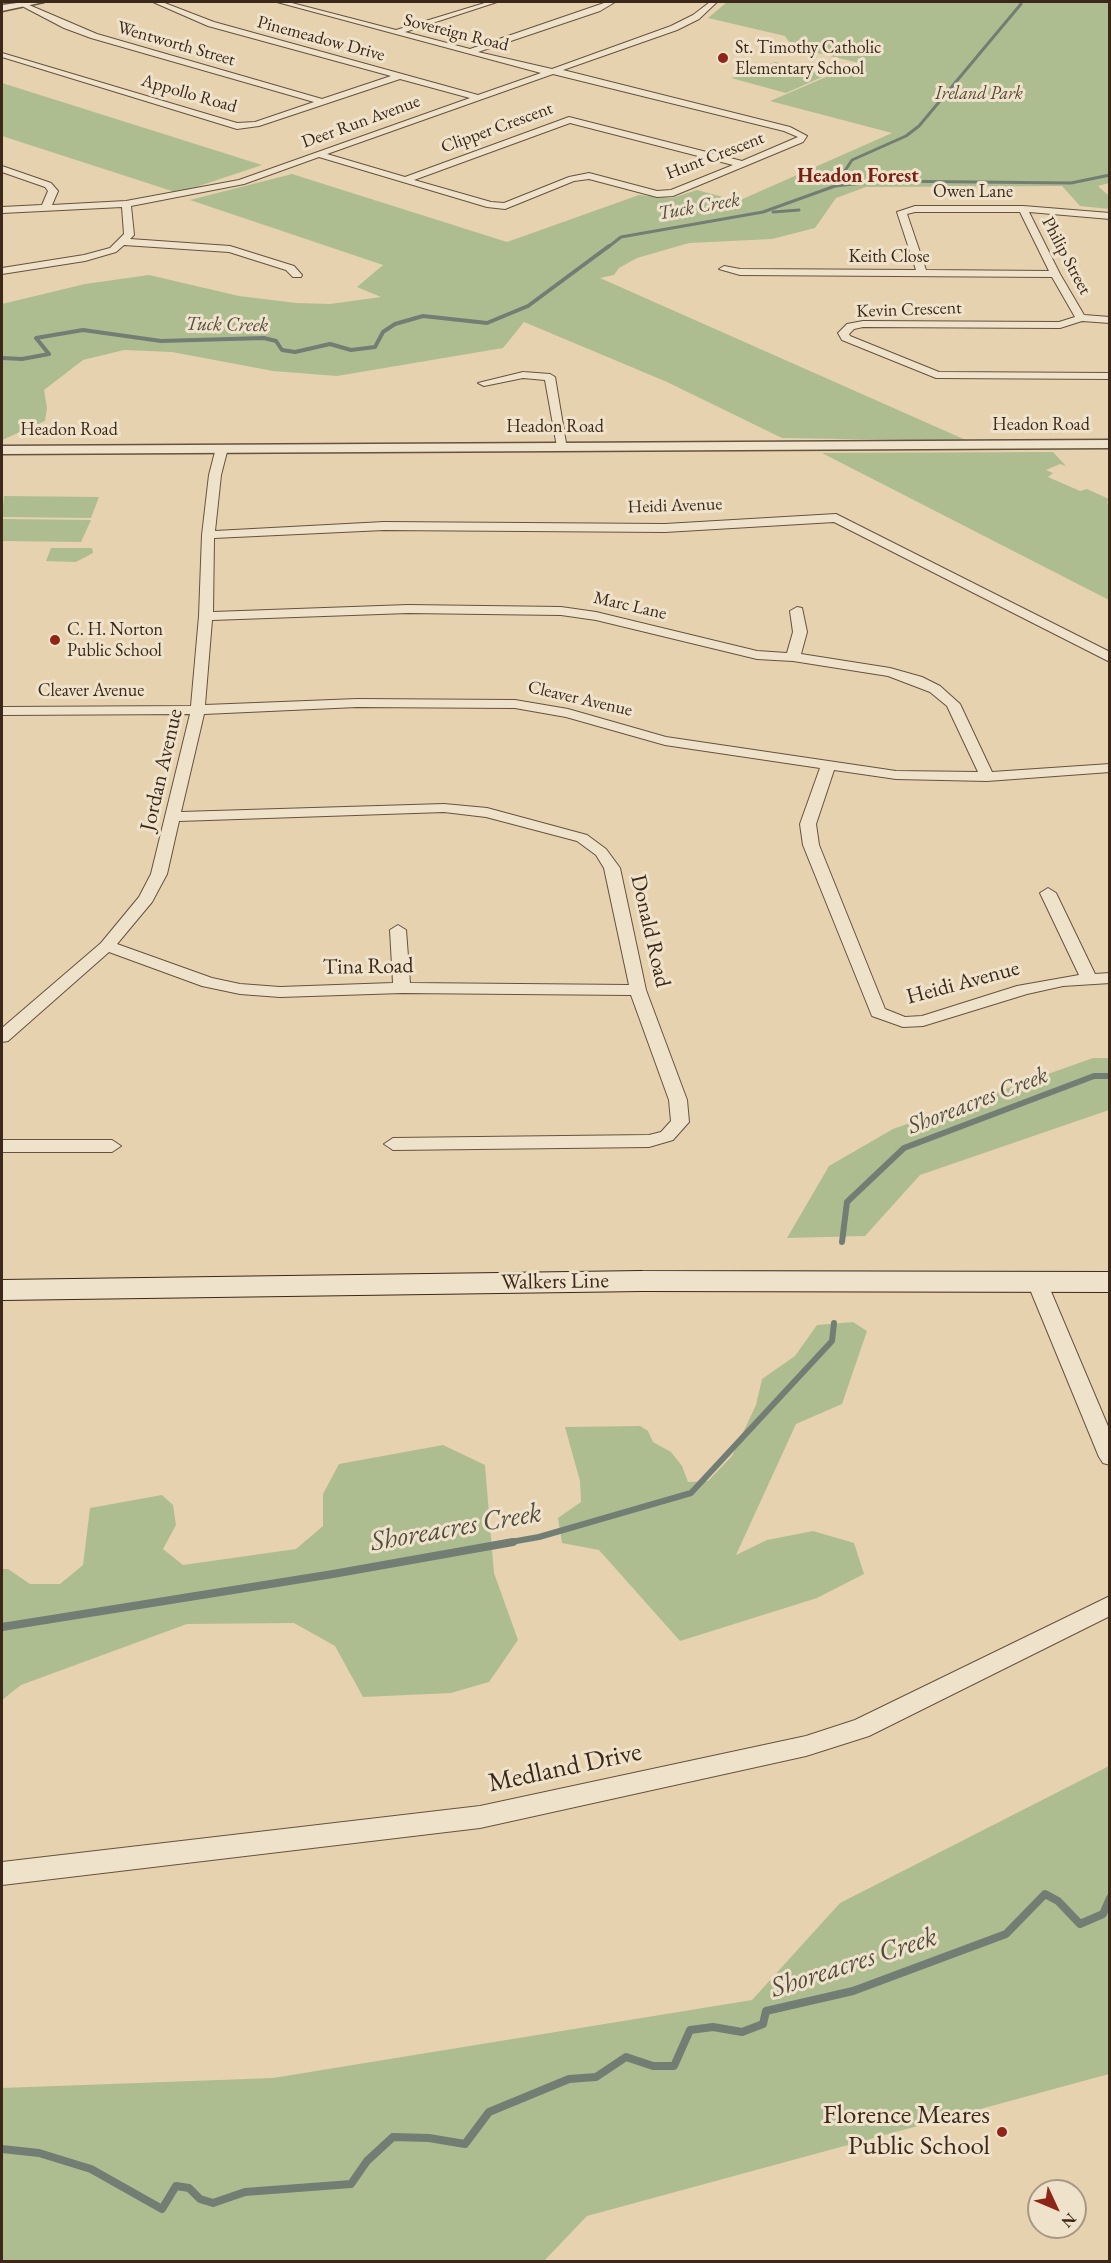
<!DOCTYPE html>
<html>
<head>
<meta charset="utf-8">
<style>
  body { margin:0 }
  #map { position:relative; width:1111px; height:2263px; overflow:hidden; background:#e6d2af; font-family:"EB Garamond",serif }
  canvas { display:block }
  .frame { position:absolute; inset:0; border:3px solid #3c281a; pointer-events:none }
  .north { position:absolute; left:1027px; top:2179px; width:60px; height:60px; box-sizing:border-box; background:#efe2cb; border:2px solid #a79884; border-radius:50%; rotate:134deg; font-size:16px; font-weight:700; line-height:24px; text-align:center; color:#3c281a }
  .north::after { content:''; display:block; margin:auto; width:21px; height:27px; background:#8f2418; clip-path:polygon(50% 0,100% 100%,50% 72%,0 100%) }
</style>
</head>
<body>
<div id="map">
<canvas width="1111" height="2263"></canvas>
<div class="frame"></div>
<div class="north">N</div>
</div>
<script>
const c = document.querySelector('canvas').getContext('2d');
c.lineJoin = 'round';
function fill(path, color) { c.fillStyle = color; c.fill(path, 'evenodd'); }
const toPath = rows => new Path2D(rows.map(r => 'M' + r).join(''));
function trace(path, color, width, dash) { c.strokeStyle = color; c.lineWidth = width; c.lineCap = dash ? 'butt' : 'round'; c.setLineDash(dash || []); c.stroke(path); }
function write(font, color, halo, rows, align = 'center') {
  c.font = font + ' "EB Garamond",serif'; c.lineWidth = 6; c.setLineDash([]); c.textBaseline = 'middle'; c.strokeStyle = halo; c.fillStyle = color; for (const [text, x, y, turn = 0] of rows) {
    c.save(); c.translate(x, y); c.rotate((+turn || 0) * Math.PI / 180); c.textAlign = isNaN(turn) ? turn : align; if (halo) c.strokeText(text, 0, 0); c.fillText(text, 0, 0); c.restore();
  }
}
const green = toPath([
  [727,2,1109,2,1109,183,1098,186,1109,196,1109,209,1080,206,1062,186,866,187,836,198,815,228,772,239,689,243,637,258,619,268,614,275,600,278,968,441,782,438,667,382,524,322,503,348,337,376,273,371,172,352,124,350,83,360,44,390,47,408,45,421,2,440,2,304,85,284,149,275,239,296,296,303,330,304,381,297,357,287,383,265,190,200,292,174,507,242,639,195,672,198,697,190,738,201,892,133,770,101,859,63,793,47,785,36,708,18],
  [775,62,817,72,831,73,786,93,731,78,769,68,764,66],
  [2,83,262,165,178,193,2,136],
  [1053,452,1066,466,1060,464,1046,470,1053,473,1048,477,1080,491,1087,489,1109,499,1107,503,1110,505,1109,600,822,453],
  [4,496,99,497,91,518,2,517],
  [2,519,91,520,81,542,2,541],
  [51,548,92,548,93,553,76,562,46,561],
  [1093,1058,1109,1058,1109,1110,920,1175,865,1236,787,1238,829,1166,893,1129],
  [853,1322,867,1331,842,1404,796,1424,736,1555,767,1540,813,1531,854,1543,864,1574,817,1598,680,1641,599,1550,562,1543,558,1518,581,1502,580,1481,565,1427,640,1426,648,1431,653,1442,671,1452,682,1466,688,1482,708,1481,732,1456,756,1405,762,1379,795,1356,817,1325],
  [443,1445,485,1465,494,1573,518,1640,489,1682,451,1693,363,1697,335,1646,294,1623,187,1624,21,1685,2,1700,2,1569,8,1569,30,1584,60,1584,83,1565,90,1508,162,1495,173,1505,176,1525,163,1549,183,1565,296,1549,323,1526,323,1494,339,1464],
  [1109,1766,1109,2074,587,2216,544,2261,2,2261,2,2088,273,2078,752,2000,840,1903]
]);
const streamFar3 = toPath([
  [835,186,882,181,1071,183,1110,175],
  [773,212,799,210],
  [607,248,621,237,763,212,835,186,852,160,906,136,919,126,1021,4]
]);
const streamFar2 = toPath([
  [2,358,22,359,49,354,36,338,83,330,161,341,264,338,276,341,282,350,295,352,330,344,351,350,375,347,383,332,395,324,423,316,487,323,528,306,609,246]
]);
const streamFar1 = toPath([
  [842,1242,847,1202,904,1148,1094,1076,1110,1076],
  [505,1543,539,1537,691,1493,832,1341,834,1323]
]);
const stream = toPath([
  [2,1627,333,1574,513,1542],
  [2,2149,39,2153,91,2169,162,2209,176,2186,189,2188,200,2199,213,2203,245,2192,351,2184,367,2161,393,2137,429,2138,465,2144,489,2112,569,2079,596,2077,626,2057,653,2066,674,2066,690,2030,713,2027,742,2032,763,2024,766,2011,853,1991,1006,1934,1045,1894,1058,1901,1080,1924,1103,1914,1110,1898]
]);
const minor = toPath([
  [22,2,97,34,322,99,391,76,208,26,153,2,162,2,214,22,478,95,541,73,277,2,288,2,396,30,488,2,497,2,405,32,470,49,607,2,615,2,600,11,478,52,552,69,671,26,693,15,710,2,717,2,699,19,677,30,563,70,790,127,807,136,803,142,673,196,657,197,589,179,574,181,505,209,487,207,319,157,244,184,131,206,134,235,130,239,230,246,294,266,302,275,301,277,293,277,286,270,229,252,124,245,116,252,85,261,2,274,2,268,84,255,110,248,124,234,122,207,2,213,2,207,42,205,48,191,45,187,2,172,2,166,51,183,58,191,52,205,126,201,239,180,470,98,400,79,259,126,237,129,2,57,2,53,237,123,255,122,314,102,91,38,64,28,22,6,22,2],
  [553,74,784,131,798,137,742,161,569,117,405,177,327,154,553,74],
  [570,123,733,165,671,190,657,191,589,173,569,177,504,203,491,202,414,180,570,123],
  [915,206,1023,206,1110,213,1110,219,1029,212,1060,274,1084,315,1110,317,1110,323,1082,321,1060,328,863,327,854,329,849,334,850,336,939,372,1110,373,1110,379,936,378,842,340,838,333,847,324,863,321,1059,322,1075,317,1052,277,740,275,719,269,724,266,740,269,916,270,897,212,915,206],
  [915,212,1020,212,1049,271,926,270,907,214,915,212],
  [523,372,550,374,555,377,567,449,557,447,545,380,523,378,484,386,478,383,523,372],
  [222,445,228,448,221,475,215,531,384,522,665,524,836,514,1110,652,1110,662,834,522,665,532,384,530,214,538,213,612,408,605,561,607,596,612,757,651,787,653,793,632,790,611,797,607,802,608,807,632,801,654,890,668,922,677,940,686,960,704,992,772,1110,764,1110,772,987,781,896,779,834,770,816,824,819,845,885,1009,905,1017,922,1016,1017,986,1079,975,1040,893,1048,888,1056,893,1095,974,1110,973,1110,983,1063,986,1027,994,923,1026,903,1027,872,1016,803,845,800,824,820,768,665,745,566,717,515,708,357,707,204,714,181,812,444,804,487,808,587,835,606,849,620,868,646,990,687,1100,689,1122,673,1140,649,1147,393,1150,384,1144,393,1138,649,1135,661,1132,671,1121,669,1100,631,995,402,993,280,997,240,994,202,986,109,952,8,1041,2,1042,2,1028,101,943,139,897,151,874,190,714,2,715,2,707,191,706,199,616,202,535,209,475,216,448,222,445],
  [408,613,561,615,596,620,757,659,793,661,888,676,930,692,947,706,978,772,896,771,666,737,568,709,515,700,357,699,205,705,212,620,408,613],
  [444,812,486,817,577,841,596,855,604,868,629,985,410,983,406,930,398,925,390,930,393,983,280,987,240,984,212,978,117,944,152,902,167,874,179,821,444,812],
  [2,1140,112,1140,121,1146,112,1152,2,1152,2,1140],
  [1037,1275,1044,1277,1047,1282,1110,1431,1110,1465,1103,1463,1099,1457,1027,1282,1030,1277,1037,1275],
  [1110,1596,1110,1616,869,1736,806,1756,480,1828,2,1885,2,1862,480,1806,806,1736,855,1720,1110,1596]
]);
const tertiary = toPath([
  [25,2,44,2,2,11,2,5,25,2],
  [1110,440,1110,448,2,454,2,446,1110,440]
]);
const secondary = toPath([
  [642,1271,1110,1272,1110,1292,642,1291,2,1300,2,1280,642,1271]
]);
const markers = [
  [723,58,6,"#8f2418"],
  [55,640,6,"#8f2418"],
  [1002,2132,6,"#8f2418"]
];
const farStreetnames = [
  ["Sovereign Road",456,33,14],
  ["Pinemeadow Drive",321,39,15],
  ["Wentworth Street",176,44,16],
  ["Appollo Road",189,94,16],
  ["Deer Run Avenue",361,122,-20],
  ["Clipper Crescent",497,128,-20],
  ["Hunt Crescent",715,156,-21],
  ["Owen Lane",973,192],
  ["Philip Street",1066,256,62],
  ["Keith Close",889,257],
  ["Kevin Crescent",909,310,-2],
  ["Headon Road",1041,425],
  ["Headon Road",555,427],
  ["Headon Road",69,430],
  ["Heidi Avenue",675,506,-2],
  ["Marc Lane",630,606,13],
  ["Cleaver Avenue",91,691],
  ["Cleaver Avenue",580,699,13]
];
const farPoinames = [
  ["St. Timothy Catholic",735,48],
  ["Elementary School",735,69],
  ["C. H. Norton",67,630],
  ["Public School",67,651]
];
const farParknames = [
  ["Ireland Park",979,94]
];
const farNeighbourhoodnames = [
  ["Headon Forest",858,177]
];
const farWaternames = [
  ["Tuck Creek",699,207,-10],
  ["Tuck Creek",227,325,1]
];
const streetNames = [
  ["Jordan Avenue",162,770,-77],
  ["Donald Road",650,931,77],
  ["Tina Road",368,967,-1],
  ["Heidi Avenue",963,983,-15],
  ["Walkers Line",555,1282,-1]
];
const waterNames = [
  ["Shoreacres Creek",978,1101,-21]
];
const nearStreetnames = [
  ["Medland Drive",565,1768,-12]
];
const nearPoinames = [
  ["Florence Meares",990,2116],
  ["Public School",990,2147]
];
const nearWaternames = [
  ["Shoreacres Creek",456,1528,-10],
  ["Shoreacres Creek",854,1963,-18]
];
fill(green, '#aebd90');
trace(streamFar3, '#727e73', 3);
trace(streamFar2, '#727e73', 4);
trace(streamFar1, '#727e73', 6);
trace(stream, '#727e73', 8);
trace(minor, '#66523f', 2);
trace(tertiary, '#66523f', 3);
trace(secondary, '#3c281a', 2);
fill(minor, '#efe2cb');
fill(tertiary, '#efe2cb');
fill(secondary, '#efe2cb');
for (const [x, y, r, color] of markers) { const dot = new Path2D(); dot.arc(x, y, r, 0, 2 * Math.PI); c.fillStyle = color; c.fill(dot); trace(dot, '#efe2cb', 2); }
write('18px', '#3c281a', '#efe2cb', farStreetnames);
write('18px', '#3c281a', '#efe2cb', farPoinames, 'left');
write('italic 18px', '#534632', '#efe2cb', farParknames);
write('bold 20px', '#7a1f14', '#efe2cb', farNeighbourhoodnames);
write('italic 20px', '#524c3f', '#efe2cb', farWaternames);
write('22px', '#3c281a', '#efe2cb', streetNames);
write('italic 24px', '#524c3f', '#efe2cb', waterNames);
write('27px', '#3c281a', '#efe2cb', nearStreetnames);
write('27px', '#3c281a', '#efe2cb', nearPoinames, 'right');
write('italic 28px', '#524c3f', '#efe2cb', nearWaternames);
</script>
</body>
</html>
